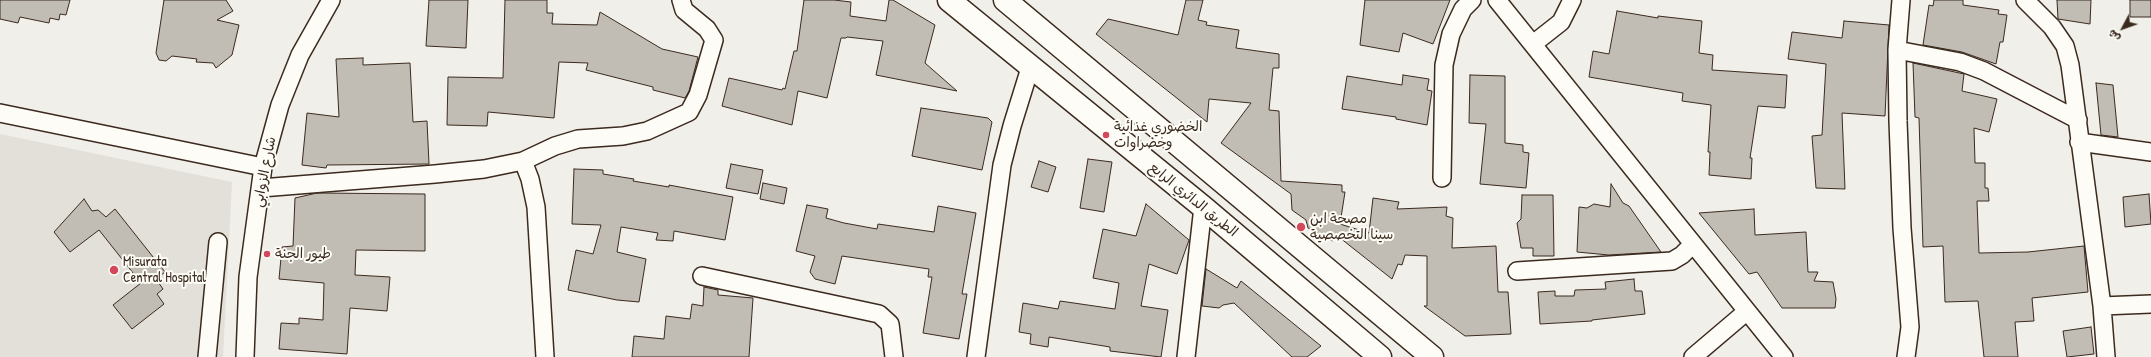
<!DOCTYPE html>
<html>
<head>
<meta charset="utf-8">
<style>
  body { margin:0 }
  #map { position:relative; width:2151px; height:357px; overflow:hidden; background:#f1efea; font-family:"Patrick Hand","Playpen Sans Arabic",sans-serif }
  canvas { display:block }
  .north { position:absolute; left:2103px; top:8px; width:40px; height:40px; -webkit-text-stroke:3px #fdfcf7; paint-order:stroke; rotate:229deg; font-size:11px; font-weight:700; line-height:16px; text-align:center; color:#3b2a1e }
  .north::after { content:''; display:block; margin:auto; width:14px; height:18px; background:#3b2a1e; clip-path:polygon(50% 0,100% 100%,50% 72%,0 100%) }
</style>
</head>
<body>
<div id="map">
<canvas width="2151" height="357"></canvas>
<div class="north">ش</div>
</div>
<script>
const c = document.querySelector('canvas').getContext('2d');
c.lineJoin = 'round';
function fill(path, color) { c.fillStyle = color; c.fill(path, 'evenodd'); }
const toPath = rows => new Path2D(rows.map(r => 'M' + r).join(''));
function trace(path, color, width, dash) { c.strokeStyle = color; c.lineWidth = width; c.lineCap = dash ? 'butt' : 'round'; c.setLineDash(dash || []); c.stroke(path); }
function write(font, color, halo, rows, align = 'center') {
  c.font = font + ' "Patrick Hand","Playpen Sans Arabic",sans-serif'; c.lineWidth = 4; c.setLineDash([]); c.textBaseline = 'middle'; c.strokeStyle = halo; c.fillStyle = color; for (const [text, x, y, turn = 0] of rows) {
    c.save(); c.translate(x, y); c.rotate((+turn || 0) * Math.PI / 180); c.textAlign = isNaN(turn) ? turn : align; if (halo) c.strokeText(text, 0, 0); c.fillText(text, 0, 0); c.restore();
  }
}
const built = toPath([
  [0,134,232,182,223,357,0,357]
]);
const building = toPath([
  [0,0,70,0,66,15,60,14,59,20,50,18,49,23,20,17,18,23,0,19,0,0],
  [164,0,226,0,233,11,217,20,239,25,232,55,216,68,213,63,196,62,197,59,172,56,166,61,159,60,156,53,164,0],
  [429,0,468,0,466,48,426,46,429,0],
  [505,0,547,0,547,13,553,13,552,24,597,25,600,12,662,49,698,57,689,91,685,98,653,90,653,87,586,70,588,63,559,62,554,118,488,112,487,126,447,125,448,77,503,78,505,0],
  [804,0,834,0,851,2,850,16,886,21,889,0,893,0,935,25,925,63,957,91,876,75,883,41,847,37,846,38,841,38,827,98,798,91,792,125,722,106,729,78,782,90,783,88,785,89,794,51,797,51,804,0],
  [1186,0,1203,0,1198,20,1207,22,1206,25,1239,30,1236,48,1279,54,1279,68,1273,68,1269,110,1279,111,1281,181,1342,185,1342,192,1345,192,1340,224,1369,233,1373,198,1399,202,1397,209,1447,207,1446,216,1453,218,1452,248,1496,246,1498,292,1508,292,1511,334,1465,336,1424,306,1427,306,1427,256,1405,255,1402,265,1398,264,1392,279,1335,234,1333,241,1308,228,1306,220,1292,210,1291,194,1221,143,1251,103,1209,99,1207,122,1096,34,1108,19,1178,35,1186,0],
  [1365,0,1450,0,1433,44,1403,33,1399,52,1360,45,1365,0],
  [1934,0,1963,0,1963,5,1999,10,1998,14,2007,15,2003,42,2000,42,1996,64,1962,52,1923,45,1929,5,1933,6,1934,0],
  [2057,0,2091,0,2090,24,2058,19,2057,0],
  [2130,0,2151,0,2151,17,2130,17,2130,0],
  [1617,11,1658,18,1658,16,1702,21,1699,53,1713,55,1712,70,1787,75,1785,108,1758,106,1750,158,1752,158,1751,179,1709,175,1710,152,1708,152,1711,105,1682,101,1683,93,1589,77,1593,51,1609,54,1617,11],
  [1844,21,1889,25,1885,116,1842,113,1845,189,1816,188,1812,136,1822,135,1826,64,1788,59,1792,32,1842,38,1844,21],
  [363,58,363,65,410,63,413,122,427,121,429,164,327,165,326,168,302,165,307,113,339,117,336,59,363,58],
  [1913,63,1964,74,1962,91,1997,99,1989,132,1974,128,1975,163,1985,163,1985,188,1988,188,1989,201,1977,201,1979,253,2028,252,2084,246,2088,292,2032,298,2034,321,2015,322,2018,357,1984,357,1978,301,1945,302,1943,246,1923,247,1919,118,1915,117,1913,63],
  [1403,75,1429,79,1427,90,1432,91,1427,125,1396,119,1396,117,1342,109,1347,76,1402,85,1403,75],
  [1470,75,1505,76,1505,143,1523,145,1523,152,1529,153,1526,188,1480,184,1486,124,1469,123,1470,75],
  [2096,83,2113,85,2118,137,2101,135,2096,83],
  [921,108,988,118,992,122,982,170,912,156,921,108],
  [1088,159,1112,162,1104,212,1080,208,1088,159],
  [1039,161,1056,167,1048,192,1031,187,1039,161],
  [731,164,763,170,758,194,726,188,731,164],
  [574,169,603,170,603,174,634,179,633,181,669,187,669,185,733,197,725,240,674,231,673,241,656,240,658,233,621,227,617,252,646,259,639,302,617,300,568,290,576,250,593,254,601,225,572,224,574,169],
  [763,183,787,188,784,204,760,199,763,183],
  [1611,184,1623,203,1629,206,1661,252,1609,255,1577,252,1579,207,1587,208,1594,204,1610,207,1611,184],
  [317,193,425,194,425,251,356,250,355,275,390,277,387,311,350,308,347,354,279,349,281,323,299,324,299,318,323,320,324,283,279,279,282,247,293,246,295,198,317,193],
  [2149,194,2151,224,2125,227,2123,197,2149,194],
  [1522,195,1553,195,1554,256,1533,256,1533,248,1521,248,1517,223,1521,219,1522,195],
  [84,199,92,211,98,210,106,217,115,209,165,272,156,279,163,289,157,294,164,304,132,329,113,305,141,283,99,230,70,252,54,232,84,199],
  [1146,204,1189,240,1177,274,1149,264,1141,306,1168,310,1161,357,1110,351,1110,347,1049,337,1048,347,1030,344,1031,334,1019,332,1023,303,1058,309,1060,301,1115,309,1119,283,1093,278,1103,229,1136,236,1146,204],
  [807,205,828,209,826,218,844,223,877,229,878,224,934,232,938,206,976,213,962,294,967,294,959,339,923,333,932,277,928,277,929,269,842,256,835,284,815,279,810,272,815,256,796,251,807,205],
  [1754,209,1755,235,1806,232,1808,272,1818,272,1814,281,1833,282,1836,299,1835,308,1782,308,1757,272,1749,274,1699,213,1754,209],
  [1206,269,1237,288,1241,281,1321,346,1307,357,1292,357,1234,303,1223,305,1219,308,1202,306,1206,269],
  [1634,279,1635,291,1642,291,1645,314,1592,320,1592,321,1540,324,1538,292,1555,291,1555,296,1574,296,1575,290,1606,289,1605,282,1634,279],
  [704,287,718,290,718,295,753,298,749,357,632,357,634,336,664,339,666,316,690,319,692,304,703,306,704,287],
  [2091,327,2094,354,2067,357,2063,331,2091,327]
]);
const minor = toPath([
  [1497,0,1784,357],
  [1901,0,1897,50,1898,121,1902,228,1910,327,1906,357],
  [2025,0,2052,27,2065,46,2070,65,2102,306,2106,357],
  [1533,44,1561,22,1572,0],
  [1897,50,1960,62,1984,71,2078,120],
  [0,113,263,167],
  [2079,142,2151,152],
  [523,161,555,146,578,139,623,136,647,131,689,112,698,95,714,40,707,29,684,10,681,0],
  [1442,178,1444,65,1451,34,1463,9,1472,0],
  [261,188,435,174,484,169,523,161,530,179,536,207,545,357],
  [1517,271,1672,261,1682,255,1693,244],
  [702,276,879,314,890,324,894,357],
  [2102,306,2151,304],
  [207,357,218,242],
  [245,357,248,277,263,167,280,105,300,55,331,0],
  [976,357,1002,165,1012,126,1030,68],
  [1186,357,1203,207],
  [1693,357,1746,312]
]);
const major = toPath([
  [949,0,1203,207,1380,357],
  [1005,0,1432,357]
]);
const markers = [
  [1106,135,4,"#d1495b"],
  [1301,227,5,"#d1495b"],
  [267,254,4,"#d1495b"],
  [114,270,5,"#d1495b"]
];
const poiNames = [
  ["الخضوري غذائية",1114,127],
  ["وخضراوات",1114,143],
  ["مصحة ابن",1310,219],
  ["سينا التخصصية",1310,235],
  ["طيور الجنة",275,254],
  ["Misurata",123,262],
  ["Central Hospital",123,278]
];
const streetNames = [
  ["شارع الزوابي",265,172,-79],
  ["الطريق الدائري الرابع",1193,200,39]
];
fill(built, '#e3e0da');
fill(building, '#c1bcb4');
trace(building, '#3b2a1e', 1);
trace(minor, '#3b2a1e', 20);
trace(major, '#3b2a1e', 25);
trace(minor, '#fdfcf7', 17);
trace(major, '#fdfcf7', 22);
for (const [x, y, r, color] of markers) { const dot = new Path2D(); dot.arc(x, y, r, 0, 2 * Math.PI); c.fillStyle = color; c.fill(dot); trace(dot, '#fdfcf7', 1.5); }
write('14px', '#3b2a1e', '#fdfcf7', poiNames, 'left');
write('14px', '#3b2a1e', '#fdfcf7', streetNames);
</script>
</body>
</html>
